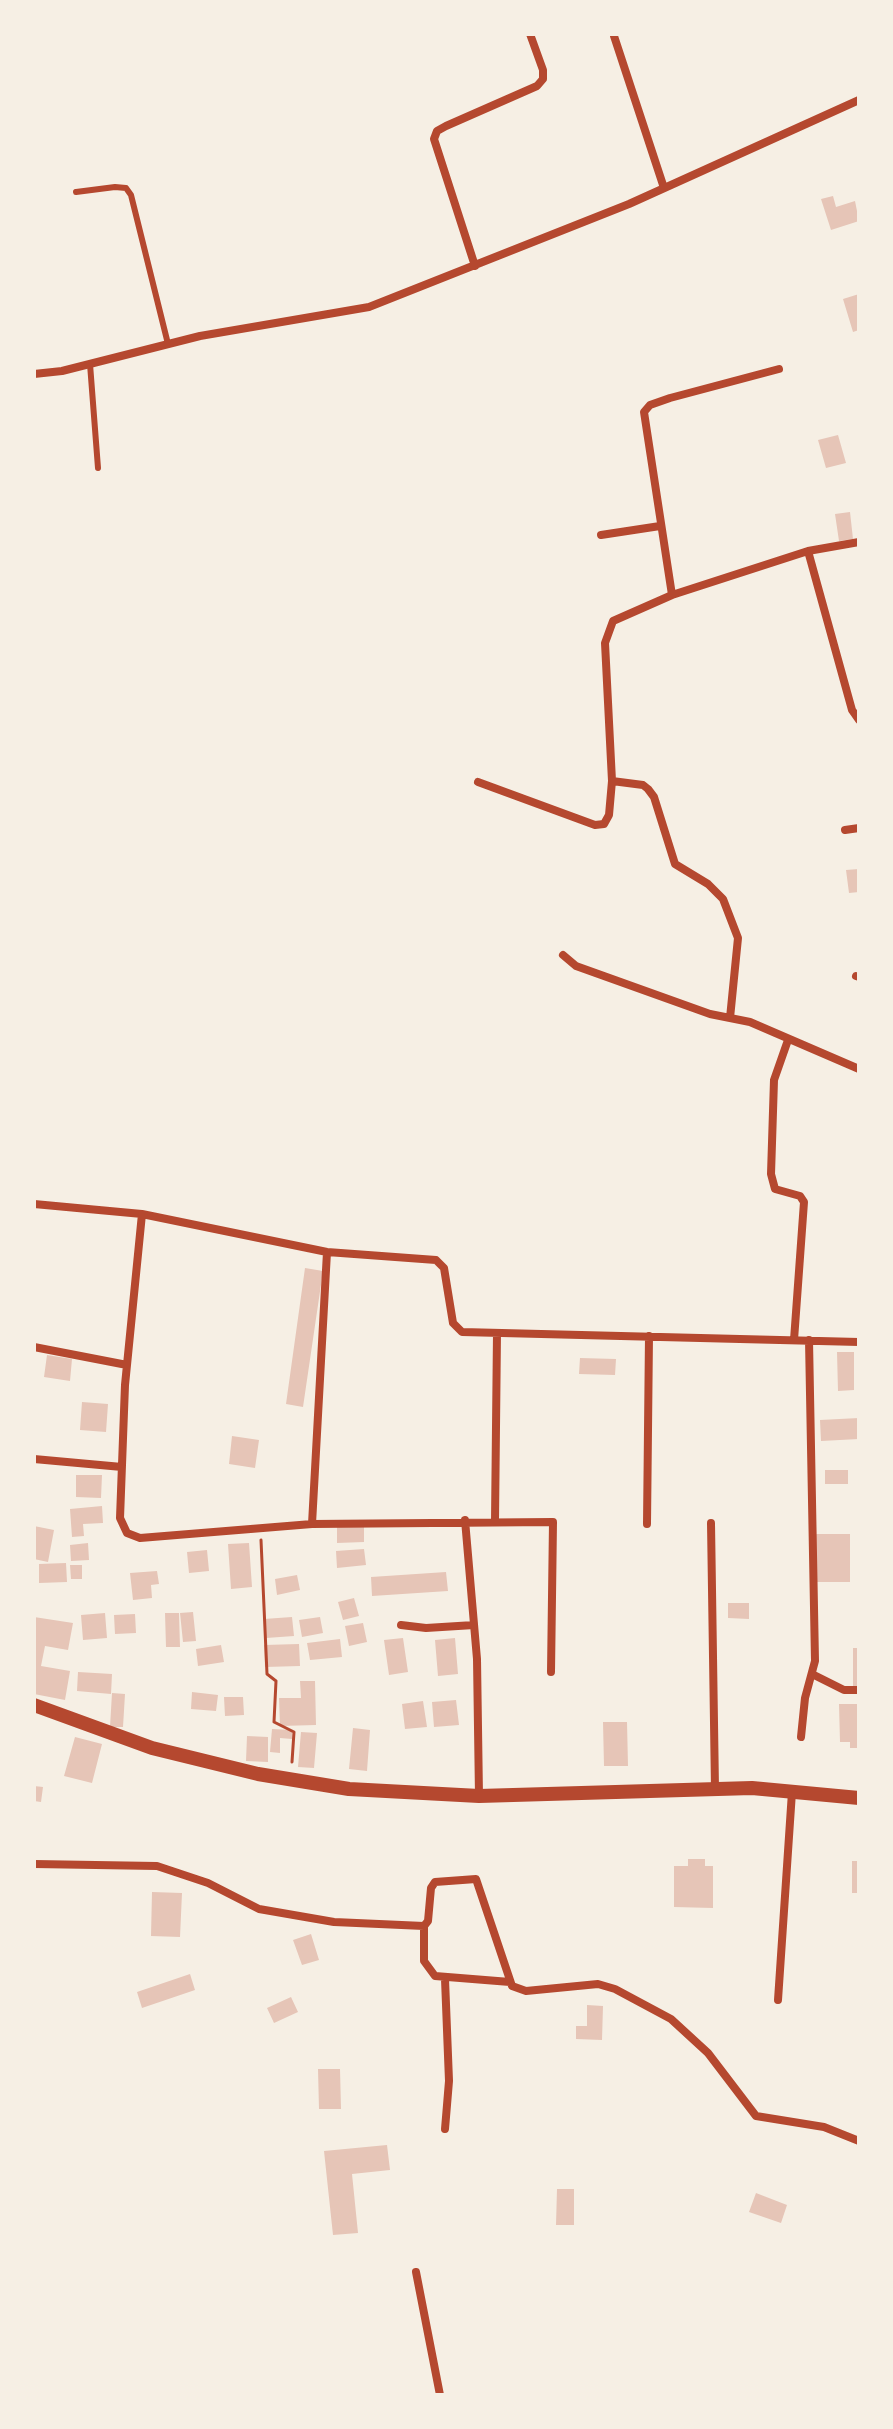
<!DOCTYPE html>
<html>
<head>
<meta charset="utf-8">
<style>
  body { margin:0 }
  #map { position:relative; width:893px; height:2429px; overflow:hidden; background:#f6efe4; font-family:"Source Serif 4",serif }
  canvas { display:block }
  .frame { position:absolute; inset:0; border:36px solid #f6efe4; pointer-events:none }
</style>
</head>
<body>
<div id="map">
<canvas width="893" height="2429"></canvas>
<div class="frame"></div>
</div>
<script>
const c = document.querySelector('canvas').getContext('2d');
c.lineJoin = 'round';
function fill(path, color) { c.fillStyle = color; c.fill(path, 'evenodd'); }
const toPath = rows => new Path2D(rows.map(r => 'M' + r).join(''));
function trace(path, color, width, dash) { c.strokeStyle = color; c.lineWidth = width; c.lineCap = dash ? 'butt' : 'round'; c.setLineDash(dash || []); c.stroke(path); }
const building = toPath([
  [833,196,836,207,855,201,859,221,831,230,821,199],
  [859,294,859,330,853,332,843,299],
  [838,435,846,463,826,468,818,440],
  [850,512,853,539,839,541,835,514],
  [859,869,859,892,849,893,846,870],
  [305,1268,323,1271,303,1407,286,1404],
  [837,1352,854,1352,854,1390,838,1391],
  [47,1355,72,1359,70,1381,44,1377],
  [580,1358,616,1359,615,1375,579,1374],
  [82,1402,108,1404,106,1432,80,1430],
  [859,1418,859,1439,821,1441,820,1420],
  [232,1436,259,1440,255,1468,229,1464],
  [825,1470,848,1470,848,1484,825,1484],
  [76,1475,102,1475,101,1498,76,1497],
  [102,1506,103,1523,83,1524,84,1536,72,1537,70,1509],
  [364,1525,364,1542,337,1543,337,1526],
  [34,1526,54,1530,48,1562,34,1559],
  [815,1534,850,1534,850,1582,816,1582],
  [88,1543,89,1560,71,1561,70,1545],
  [249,1543,252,1587,231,1589,228,1544],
  [364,1549,366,1565,337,1568,336,1551],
  [207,1550,209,1571,189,1573,187,1552],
  [66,1563,67,1582,39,1583,39,1564],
  [70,1565,82,1565,82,1579,71,1579],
  [157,1571,159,1584,151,1585,152,1598,133,1600,130,1573],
  [446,1572,448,1591,372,1596,371,1577],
  [297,1575,300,1590,277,1595,275,1579],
  [354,1598,359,1616,343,1620,338,1602],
  [728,1603,749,1603,749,1619,728,1618],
  [193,1612,196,1641,183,1642,180,1613],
  [105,1613,107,1638,83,1640,81,1615],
  [165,1613,179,1613,180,1647,166,1647],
  [135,1614,136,1633,115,1634,114,1615],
  [34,1617,73,1623,68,1650,45,1646,41,1666,70,1671,65,1700,34,1694],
  [292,1617,294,1636,266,1638,264,1619],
  [320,1617,323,1633,302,1637,299,1620],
  [363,1623,367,1642,349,1646,345,1626],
  [403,1638,408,1672,389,1675,384,1640],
  [455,1638,458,1674,438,1676,435,1640],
  [340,1639,342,1657,310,1660,307,1643],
  [299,1644,300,1666,265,1667,264,1645],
  [221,1645,224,1662,198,1666,196,1649],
  [853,1648,859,1648,859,1686,853,1686],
  [78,1672,112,1674,111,1694,77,1691],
  [300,1681,315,1681,316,1725,280,1726,279,1698,301,1698],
  [192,1692,218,1695,216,1711,191,1709],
  [112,1693,125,1694,123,1727,110,1727],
  [224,1697,243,1697,244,1715,225,1716],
  [456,1700,459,1725,434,1727,432,1702],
  [423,1701,427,1727,405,1729,402,1704],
  [839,1704,859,1704,859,1748,850,1748,850,1742,840,1742],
  [603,1722,627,1722,628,1766,604,1766],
  [353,1728,370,1730,367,1771,349,1769],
  [272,1729,292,1730,292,1739,280,1738,280,1753,270,1752],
  [301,1732,317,1733,314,1768,298,1767],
  [247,1736,268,1737,268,1762,246,1761],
  [75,1737,102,1744,92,1783,64,1776],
  [34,1786,43,1787,41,1802,34,1801],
  [688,1859,705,1859,705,1866,713,1866,713,1908,674,1907,674,1866,688,1866],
  [852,1861,859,1861,859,1893,852,1893],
  [152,1892,182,1893,180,1937,151,1936],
  [311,1934,319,1960,302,1965,293,1940],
  [190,1974,195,1990,142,2008,137,1992],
  [291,1997,298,2012,274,2023,267,2008],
  [587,2005,603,2006,602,2040,576,2039,576,2026,587,2026],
  [318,2069,340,2069,341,2109,319,2109],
  [387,2145,390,2170,352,2174,358,2233,333,2235,324,2151],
  [557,2189,574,2189,574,2225,556,2225],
  [756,2193,787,2205,781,2223,749,2212]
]);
const path = toPath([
  [261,1540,267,1674,276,1681,274,1722,294,1732,292,1762]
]);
const service = toPath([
  [76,192,115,187,126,188,131,195,168,344],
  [90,364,98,468]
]);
const minor = toPath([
  [614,36,664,188],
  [475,266,434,139,437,131,446,126,537,86,543,79,543,70,530,34],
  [34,374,62,371,200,336,369,307,629,204,859,100],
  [601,535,660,526],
  [808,551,852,710,859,720],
  [672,595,644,412,650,405,670,398,779,369],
  [612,781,643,785,648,789,654,797,675,864,708,884,723,899,738,938,730,1018],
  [478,782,595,825,604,824,609,815,612,781,605,643,613,621,672,595,808,551,859,542],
  [845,830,859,828],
  [563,955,576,966,710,1014,750,1022,859,1069],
  [856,976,859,977],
  [788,1040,774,1080,771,1174,775,1189,800,1196,804,1202,794,1340],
  [34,1204,142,1214,327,1252,436,1260,444,1268,453,1323,462,1332,859,1342],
  [142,1214,125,1385,120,1518,127,1533,140,1538,312,1524,553,1522,551,1672],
  [34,1347,127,1365],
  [34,1459,122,1467],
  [465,1520,477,1659,479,1796],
  [495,1521,497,1333],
  [711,1523,715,1789],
  [312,1524,327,1252],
  [647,1524,649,1336],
  [401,1625,426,1628,474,1625],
  [812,1674,844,1690,859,1690],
  [801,1737,805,1698,815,1661,809,1340],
  [34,1864,157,1866,208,1883,259,1909,334,1922,424,1926,428,1921,431,1888,435,1882,476,1879,512,1986,526,1991,598,1984,615,1989,671,2019,708,2053,756,2116,824,2127,859,2141],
  [424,1926,424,1961,435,1976,510,1982],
  [778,2000,792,1792],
  [445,2129,449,2081,445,1979],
  [416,2272,440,2395]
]);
const tertiary = toPath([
  [34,1705,152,1748,258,1774,349,1789,479,1796,752,1788,859,1798]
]);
fill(building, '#e6c5b7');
trace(path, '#b5482f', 3);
trace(service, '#b5482f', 6);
trace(minor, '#b5482f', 8);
trace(tertiary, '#b5482f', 14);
</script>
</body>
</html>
